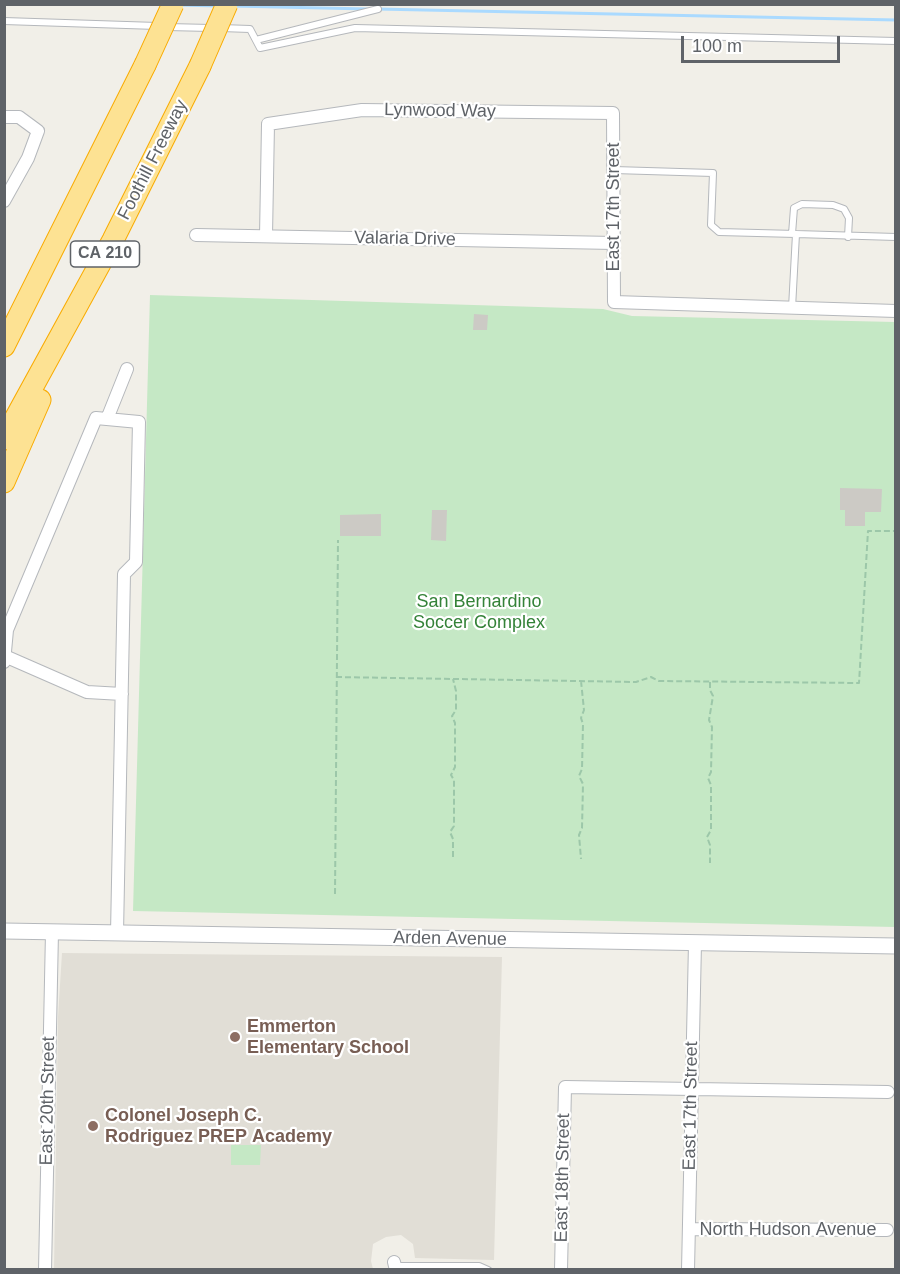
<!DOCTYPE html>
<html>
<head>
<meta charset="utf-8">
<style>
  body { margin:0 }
  #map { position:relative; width:900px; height:1274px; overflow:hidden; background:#f1efe8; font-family:Arial,sans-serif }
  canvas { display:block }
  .frame { position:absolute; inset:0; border:6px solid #5f6368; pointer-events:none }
  .scale { position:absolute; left:681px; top:36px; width:159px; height:27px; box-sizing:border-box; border:3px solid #5f6368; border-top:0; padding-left:8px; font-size:18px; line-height:21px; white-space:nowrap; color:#5f6368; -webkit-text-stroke:4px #fff; paint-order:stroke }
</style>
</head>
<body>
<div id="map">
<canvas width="900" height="1274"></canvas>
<div class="frame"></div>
<div class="scale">100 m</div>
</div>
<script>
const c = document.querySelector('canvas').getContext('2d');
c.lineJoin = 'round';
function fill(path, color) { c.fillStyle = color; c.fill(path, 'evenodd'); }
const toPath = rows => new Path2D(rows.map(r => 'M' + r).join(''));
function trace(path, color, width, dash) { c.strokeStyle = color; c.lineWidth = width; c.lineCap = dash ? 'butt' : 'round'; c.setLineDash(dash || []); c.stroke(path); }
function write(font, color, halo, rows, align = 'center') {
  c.font = font + ' Arial,sans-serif'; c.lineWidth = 4.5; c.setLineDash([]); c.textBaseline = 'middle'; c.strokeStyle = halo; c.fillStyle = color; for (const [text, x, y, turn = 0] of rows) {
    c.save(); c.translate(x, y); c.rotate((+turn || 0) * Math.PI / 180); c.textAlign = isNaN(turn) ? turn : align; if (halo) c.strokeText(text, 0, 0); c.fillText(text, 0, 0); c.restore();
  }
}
const education = toPath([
  [62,953,502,957,494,1260,415,1258,413,1244,401,1235,386,1237,373,1244,371,1261,373,1269,54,1270,58,1017]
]);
const green = toPath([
  [150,295,603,309,632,316,895,322,895,927,133,911],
  [231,1145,261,1145,260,1165,231,1165]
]);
const stream = toPath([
  [179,5,218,6],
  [233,6,367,9],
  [377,9,896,20]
]);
const building = toPath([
  [474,314,488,315,487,330,473,330],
  [840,488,882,489,881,512,865,512,865,526,845,526,845,510,840,510],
  [432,510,447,510,446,541,431,540],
  [381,514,381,536,340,536,340,515]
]);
const path = toPath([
  [336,677,636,682,651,677,659,681,859,683,868,531,896,531],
  [581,681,584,710,581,718,583,724,582,769,579,776,583,784,582,828,579,835,581,859],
  [710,682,710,690,713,696,709,720,712,727,711,772,708,778,711,785,711,830,707,837,710,845,710,863],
  [453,857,453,839,450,832,454,826,454,780,451,775,455,767,455,723,452,716,456,710,456,691,453,679],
  [335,894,338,540]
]);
const service = toPath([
  [4,21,157,26],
  [167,27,211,28],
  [221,28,250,29,260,48,355,28,896,41],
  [256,40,378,9],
  [614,170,713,173,711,225,719,232,796,234],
  [792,234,794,208,802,204,833,205,844,209,849,218,848,237],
  [792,308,796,234,896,237],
  [395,1266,479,1266,488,1270]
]);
const minor = toPath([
  [4,117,19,117,38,131,28,158,4,201],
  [196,235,614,243],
  [266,236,268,124,362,110,613,113,614,302,896,311],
  [107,419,127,369],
  [7,657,87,692,122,694],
  [4,662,7,630,96,418,139,422,136,562,124,574,117,933],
  [689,1229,887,1230],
  [394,1262,396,1270],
  [45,1270,52,932],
  [561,1270,565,1087,888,1092],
  [688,1270,695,943]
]);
const tertiary = toPath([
  [4,931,896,946]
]);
const motorway = toPath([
  [4,346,145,65],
  [4,439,113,240,200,66],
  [4,482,40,400]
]);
const motorwayBridge = toPath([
  [145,65,173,4],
  [200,66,227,4]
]);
const markers = [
  [235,1037,6,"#8d6e63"],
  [93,1126,6,"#8d6e63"]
];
const shields = [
  [105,254,69]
];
const shieldNames = [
  ["CA 210",105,254]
];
const streetNames = [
  ["Lynwood Way",440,111,1],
  ["Foothill Freeway",153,160,-63],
  ["East 17th Street",614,207,-90],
  ["Valaria Drive",405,239,1],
  ["Arden Avenue",450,939,1],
  ["East 20th Street",48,1101,-89],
  ["East 17th Street",691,1106,-89],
  ["East 18th Street",563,1178,-89],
  ["North Hudson Avenue",788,1230]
];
const parkNames = [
  ["San Bernardino",479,602],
  ["Soccer Complex",479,623]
];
const educationNames = [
  ["Emmerton",247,1027],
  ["Elementary School",247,1048],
  ["Colonel Joseph C.",105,1116],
  ["Rodriguez PREP Academy",105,1137]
];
fill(education, '#e1ded6');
fill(green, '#c5e8c5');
trace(stream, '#aadaff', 3);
fill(building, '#cccac5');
trace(service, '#b5b8bc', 8);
trace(minor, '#b5b8bc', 14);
trace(tertiary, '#b5b8bc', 17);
trace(motorway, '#f9ab00', 23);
trace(path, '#9cc7a9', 2, [6, 3]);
trace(service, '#fff', 6);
trace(minor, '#fff', 12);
trace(tertiary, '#fff', 15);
trace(motorway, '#fde293', 21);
trace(motorwayBridge, '#f9ab00', 23, []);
trace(motorwayBridge, '#fde293', 21);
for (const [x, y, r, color] of markers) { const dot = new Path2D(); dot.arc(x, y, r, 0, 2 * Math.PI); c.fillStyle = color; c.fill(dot); trace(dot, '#fff', 2); }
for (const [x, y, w] of shields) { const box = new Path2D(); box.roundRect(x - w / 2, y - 13, w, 26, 4.5); c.fillStyle = '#fff'; c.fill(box); trace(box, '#5f6368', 1.5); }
write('bold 16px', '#5f6368', null, shieldNames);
write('18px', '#5f6368', '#fff', streetNames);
write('18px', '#348238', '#fff', parkNames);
write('bold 18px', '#785e54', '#fff', educationNames, 'left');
</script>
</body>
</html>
